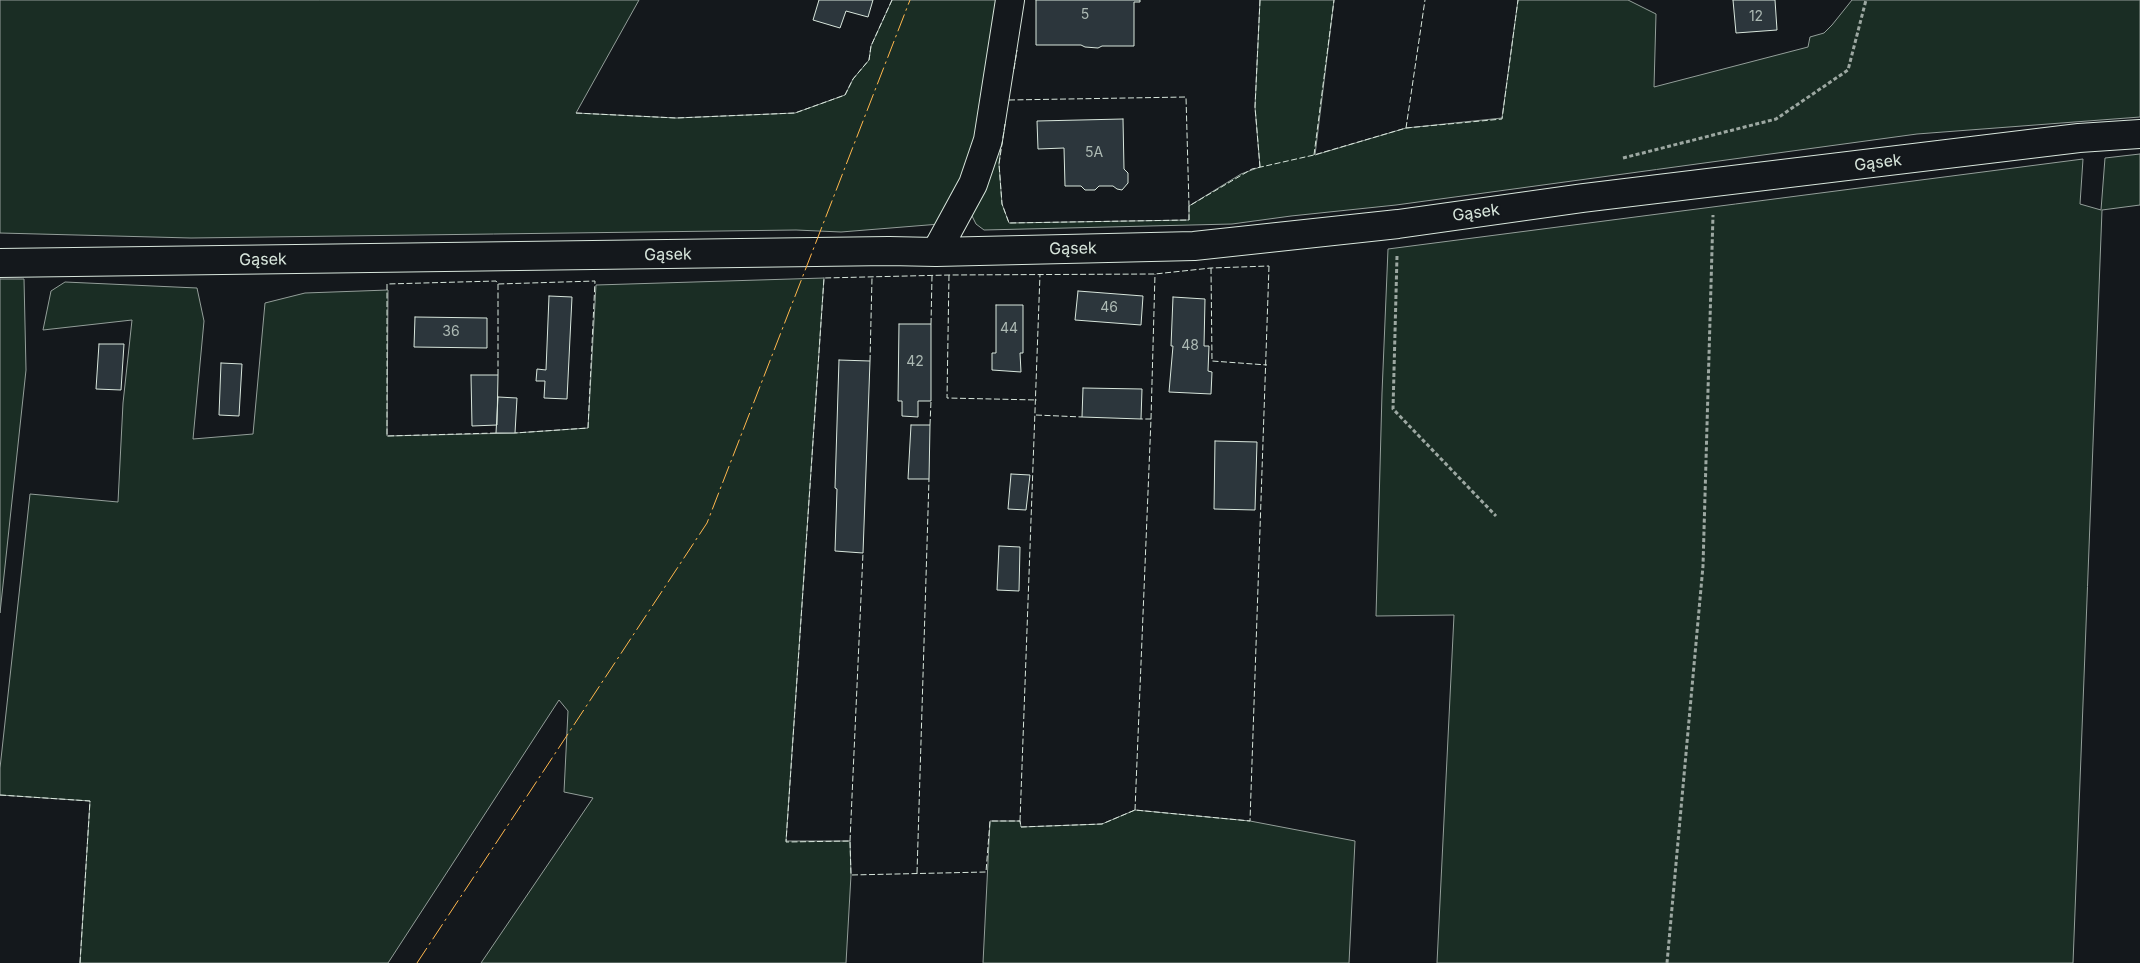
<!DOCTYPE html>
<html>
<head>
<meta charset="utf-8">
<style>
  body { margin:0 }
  canvas { display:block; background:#14181c }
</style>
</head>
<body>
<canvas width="2140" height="963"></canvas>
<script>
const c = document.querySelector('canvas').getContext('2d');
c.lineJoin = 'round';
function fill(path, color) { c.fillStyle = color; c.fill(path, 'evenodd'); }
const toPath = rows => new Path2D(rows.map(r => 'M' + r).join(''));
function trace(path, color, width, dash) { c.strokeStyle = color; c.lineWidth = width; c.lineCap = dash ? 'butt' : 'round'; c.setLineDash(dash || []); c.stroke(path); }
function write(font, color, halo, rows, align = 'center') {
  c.font = font + ' Inter,sans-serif'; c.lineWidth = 4; c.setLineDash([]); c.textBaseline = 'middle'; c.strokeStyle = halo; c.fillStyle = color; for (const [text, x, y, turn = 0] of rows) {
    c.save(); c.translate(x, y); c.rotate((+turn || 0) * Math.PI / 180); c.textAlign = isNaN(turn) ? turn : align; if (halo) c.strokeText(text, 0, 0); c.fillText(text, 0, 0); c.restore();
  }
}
const green = toPath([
  [0,0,639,0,576,113,676,118,795,113,845,95,853,79,869,60,871,46,892,0,1000,0,995,55,970,159,940,224,841,232,796,230,191,238,0,233,0,0],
  [1260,0,1334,0,1315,155,1406,128,1502,118,1518,0,1628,0,1656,14,1654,87,1808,47,1810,37,1824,33,1832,25,1852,0,2140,0,2140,117,1917,134,1396,205,1291,216,1232,224,984,230,976,224,972,216,975,202,993,147,1001,146,999,164,1002,204,1009,223,1189,220,1189,206,1241,174,1260,167,1255,107,1260,0],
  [2140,154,2140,205,2102,210,2073,963,1437,963,1454,615,1376,616,1382,393,1388,249,2083,159,2080,204,2101,210,2105,158,2140,154],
  [824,278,786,841,850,841,851,875,846,963,481,963,593,798,564,792,568,711,559,700,388,963,80,963,90,801,0,795,0,768,30,494,118,502,123,403,132,320,43,330,51,291,65,282,197,288,204,321,193,439,253,434,265,303,305,293,388,290,387,436,515,433,588,428,596,285,824,278],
  [0,279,24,279,26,370,0,613,0,279],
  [1135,810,1250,821,1355,841,1349,963,983,963,990,821,1020,821,1021,827,1102,824,1135,810]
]);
const building = toPath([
  [819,0,873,0,868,17,846,11,840,28,813,20,819,0],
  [1036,0,1140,0,1140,2,1134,2,1134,46,1102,46,1098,48,1085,47,1081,45,1036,45,1036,0],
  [1733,0,1775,0,1777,30,1736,33,1733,0],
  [1123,119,1124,169,1128,173,1128,183,1122,190,1117,189,1113,186,1099,186,1095,190,1085,190,1081,186,1065,186,1064,148,1038,149,1037,121,1123,119],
  [1078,291,1143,296,1141,325,1075,320,1078,291],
  [549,296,572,297,567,399,544,398,545,381,536,381,537,369,546,370,549,296],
  [1173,297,1205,299,1204,346,1209,346,1208,371,1212,372,1211,394,1169,392,1173,346,1171,346,1173,297],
  [996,305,1023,305,1023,353,1020,353,1021,372,992,370,992,353,996,353,996,305],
  [415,317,487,318,487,348,414,347,415,317],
  [899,324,931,324,931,401,918,401,918,417,902,416,902,401,898,401,899,324],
  [99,344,124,344,121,390,96,389,99,344],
  [839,360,870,361,863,553,835,551,837,489,835,488,839,360],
  [221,363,242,364,239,416,219,415,221,363],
  [471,375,498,375,497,425,472,426,471,375],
  [1083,388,1142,389,1141,419,1082,417,1083,388],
  [498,397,517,398,515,433,496,433,498,397],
  [911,425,930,425,929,479,908,479,911,425],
  [1215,441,1257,442,1255,510,1214,509,1215,441],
  [1011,474,1030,475,1026,510,1008,509,1011,474],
  [999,546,1020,547,1019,591,997,590,999,546]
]);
const path = toPath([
  [1623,158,1776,119,1848,70,1866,0],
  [1397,256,1393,409,1496,516],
  [1667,963,1703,566,1713,215]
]);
const minor = toPath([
  [936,252,973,184,988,140,1010,0],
  [0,263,889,251,936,252,1194,246,1398,224,1583,198,2079,138,2140,134]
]);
const fence = toPath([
  [1260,0,1255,107,1260,167],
  [1014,69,1017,50],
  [1009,100,1186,97,1189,206],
  [576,113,676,118,795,113,845,95,853,79,869,60,871,46,892,0],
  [1005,124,999,164,1002,204,1009,223,1189,220,1189,206,1252,169,1314,155,1406,128,1502,119,1518,0],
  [1406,128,1425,0],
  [1314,155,1334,0],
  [1269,266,1250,821,1135,810,1102,824,1021,827,1020,821,990,821,986,872,851,875,850,841,786,842,824,278,949,275,1155,274,1211,268,1269,266],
  [1211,268,1212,361,1267,365],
  [949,275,947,398,1037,400],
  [498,284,498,375],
  [931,324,932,276],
  [870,361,872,278],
  [1036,415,1082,417],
  [1151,419,1155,274],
  [930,425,931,401],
  [496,433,387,436,387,284,496,281,498,284,595,281,588,428,515,433],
  [0,795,90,801,80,963],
  [1135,810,1151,419,1141,419],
  [1020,821,1040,274],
  [850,841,863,553],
  [917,873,929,479]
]);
const power = toPath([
  [417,963,707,523,910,0]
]);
const numberNames = [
  ["5",1085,15],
  ["12",1756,17],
  ["5A",1094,153],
  ["46",1109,308],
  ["44",1009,329],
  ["36",451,332],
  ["48",1190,346],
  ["42",915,362]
];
const streetNames = [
  ["Gąsek",1878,163,-7],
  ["Gąsek",1476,213,-8],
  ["Gąsek",1073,249,-1],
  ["Gąsek",668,255,-1],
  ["Gąsek",263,260,-1]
];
fill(green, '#1a2d24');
trace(green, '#939e99', 1);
fill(building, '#2c363c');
trace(building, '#d8e6dc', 1);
trace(minor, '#d8e6dc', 30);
trace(path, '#9da8a2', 3, [4, 2.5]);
trace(minor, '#14181c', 28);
trace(fence, '#d8e6dc', 1, [6, 2.5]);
trace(power, '#ffb74d', 1, [18, 4, 2.5, 4]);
write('14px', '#adbab4', null, numberNames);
write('16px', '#d8e6dc', '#14181c', streetNames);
</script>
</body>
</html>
